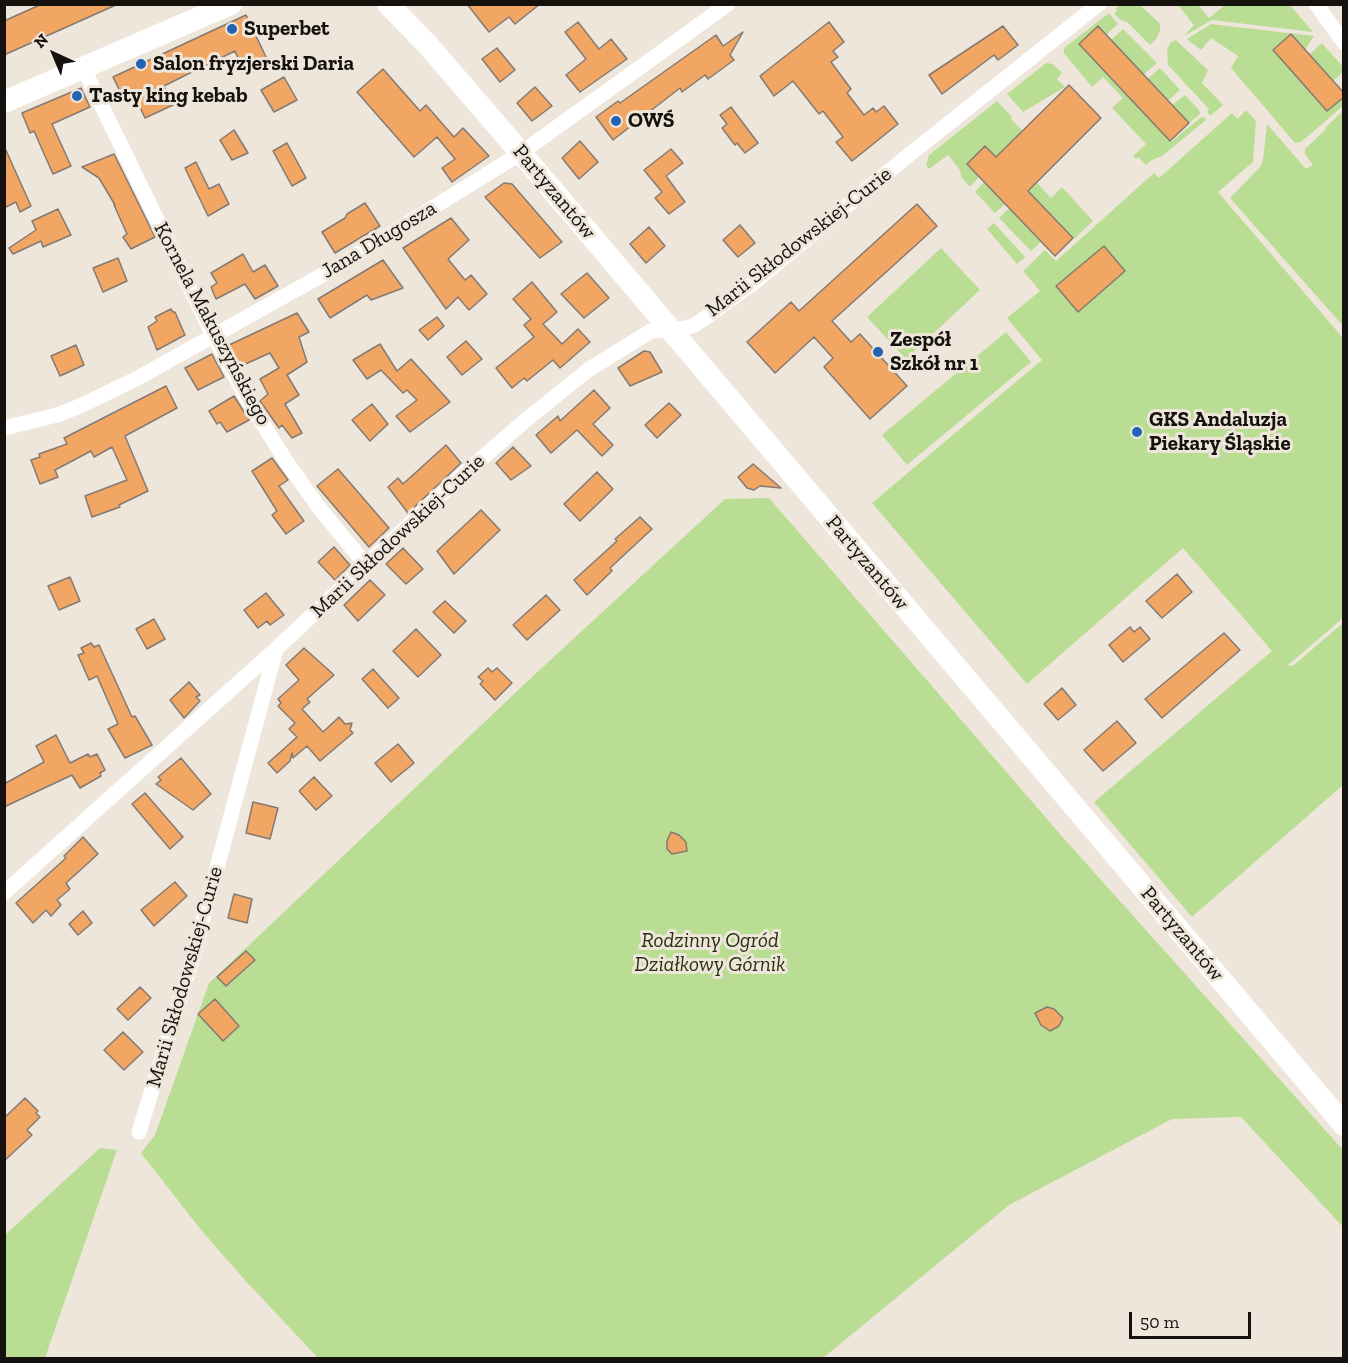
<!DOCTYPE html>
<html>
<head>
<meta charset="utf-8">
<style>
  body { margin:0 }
  #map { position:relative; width:1348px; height:1363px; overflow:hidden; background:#efe6db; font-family:"Zilla Slab",serif }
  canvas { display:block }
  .frame { position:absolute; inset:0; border:6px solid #15120e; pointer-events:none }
  .north { position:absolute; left:24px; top:24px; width:60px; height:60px; -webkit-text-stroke:4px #efe6db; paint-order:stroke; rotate:316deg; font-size:16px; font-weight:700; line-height:24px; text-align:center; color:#15120e }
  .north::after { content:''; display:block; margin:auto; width:21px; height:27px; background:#15120e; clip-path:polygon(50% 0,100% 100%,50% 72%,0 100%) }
  .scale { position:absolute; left:1129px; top:1312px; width:122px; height:27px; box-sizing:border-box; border:3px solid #15120e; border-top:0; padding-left:8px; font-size:18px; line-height:21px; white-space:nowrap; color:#15120e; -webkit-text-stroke:4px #efe6db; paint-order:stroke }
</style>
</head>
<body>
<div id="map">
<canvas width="1348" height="1363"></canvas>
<div class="frame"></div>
<div class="north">N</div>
<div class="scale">50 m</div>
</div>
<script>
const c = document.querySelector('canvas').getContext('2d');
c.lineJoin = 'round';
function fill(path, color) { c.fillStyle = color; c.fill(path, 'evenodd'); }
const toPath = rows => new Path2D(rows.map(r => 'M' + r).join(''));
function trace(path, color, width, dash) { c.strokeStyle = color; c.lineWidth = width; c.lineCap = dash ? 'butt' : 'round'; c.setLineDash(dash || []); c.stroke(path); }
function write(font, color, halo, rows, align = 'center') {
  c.font = font + ' "Zilla Slab",serif'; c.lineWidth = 6; c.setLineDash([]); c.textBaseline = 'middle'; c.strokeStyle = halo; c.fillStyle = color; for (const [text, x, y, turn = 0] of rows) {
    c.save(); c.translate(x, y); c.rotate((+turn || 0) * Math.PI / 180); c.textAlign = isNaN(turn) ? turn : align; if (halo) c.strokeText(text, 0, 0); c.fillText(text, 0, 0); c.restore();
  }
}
const green = toPath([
  [1120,5,1140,5,1156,20,1160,24,1160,31,1157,38,1150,45,1127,22,1121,20,1114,14,1117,11,1115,9],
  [1178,5,1198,5,1209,18,1225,5,1290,5,1313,32,1212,20,1184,36,1194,25],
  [1109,13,1118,24,1106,35,1080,44,1171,142,1200,118,1204,117,1206,120,1162,156,1152,160,1146,165,1138,157,1136,159,1133,156,1146,144,1112,108,1123,98,1103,77,1092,87,1064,53,1064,48],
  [1211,24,1314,36,1305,50,1291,34,1273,50,1327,111,1343,97,1343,106,1301,142,1295,143,1231,68,1238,56,1211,38,1201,50,1187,39],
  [1123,29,1157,63,1143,75,1111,40],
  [1176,40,1208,70,1202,83,1223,105,1210,116,1207,112,1209,109,1168,65,1167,49,1171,42],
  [1322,43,1343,67,1343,72,1333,81,1309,55],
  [1046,63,1053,64,1062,73,1057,79,1065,87,1023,112,1007,94],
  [1160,68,1180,90,1168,101,1147,79],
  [1185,95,1199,110,1200,114,1189,123,1172,105],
  [997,101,1012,117,1011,119,1023,131,1005,148,1051,198,1062,187,1093,221,1074,239,986,147,967,164,979,177,970,187,961,177,960,170,948,155,929,169,926,165,929,155],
  [1246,110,1256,121,1253,162,1218,192,1343,338,1343,618,1287,666,1294,665,1343,623,1343,785,1192,917,1094,802,1272,651,1183,548,1027,684,872,503,1042,360,1007,318,1040,291,1023,271,1045,250,1056,261,1154,173,1159,178,1232,113,1238,119],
  [1343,111,1343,326,1230,198,1260,167,1263,160,1267,124,1306,169,1313,165,1305,154,1305,149,1326,129,1325,128],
  [984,182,1005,204,995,213,975,192],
  [1009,208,1041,242,1031,251,999,218],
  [994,223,1025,257,1017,264,987,229],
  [941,248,980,290,906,359,867,317],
  [1006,332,1031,362,907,465,882,435],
  [769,498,1067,842,1343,1150,1343,1227,1241,1117,1172,1119,1009,1205,823,1358,318,1358,243,1278,201,1230,141,1153,155,1135,209,983,532,677,725,499],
  [100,1148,117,1150,45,1358,5,1358,5,1235]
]);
const building = toPath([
  [42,4,118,4,4,55,4,21,42,4],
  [467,4,540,4,515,24,509,17,489,32,467,4],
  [246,15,267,59,253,65,250,59,240,63,235,51,198,69,164,86,173,105,145,118,136,99,126,104,113,77,246,15],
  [578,22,599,49,611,39,627,59,580,92,566,75,586,59,565,32,578,22],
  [829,22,844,42,833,51,838,57,831,62,851,89,847,93,864,115,873,108,876,112,884,106,898,124,852,161,836,142,843,137,823,111,819,114,793,81,774,96,760,76,829,22],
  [1003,26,1018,45,998,60,994,55,942,94,929,75,1003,26],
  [1098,26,1189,123,1170,141,1079,44,1098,26],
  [743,32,730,55,734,60,708,79,705,75,682,92,680,88,613,140,596,117,618,101,620,103,716,35,723,46,743,32],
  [1291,34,1344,93,1344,97,1327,111,1273,50,1291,34],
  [497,48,515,70,500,82,482,59,497,48],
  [383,69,420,111,426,105,454,137,463,128,489,156,452,182,442,168,455,159,437,137,414,157,357,92,383,69],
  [284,77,297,100,274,112,261,90,284,77],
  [1069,85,1101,118,1028,191,1073,238,1055,256,967,164,985,146,996,157,1069,85],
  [535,87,552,106,532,121,517,103,535,87],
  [81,88,90,107,52,124,71,166,53,174,34,131,30,133,22,113,81,88],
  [731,107,758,143,745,153,737,143,735,145,722,128,727,124,720,115,731,107],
  [234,130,248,153,232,160,220,140,234,130],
  [580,141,598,162,579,179,562,158,580,141],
  [287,143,306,178,292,186,273,151,287,143],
  [4,146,31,206,20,212,16,202,4,208,4,146],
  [671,149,683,163,666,176,685,202,669,214,655,198,662,192,644,170,671,149],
  [114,154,155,237,131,249,123,237,127,234,114,205,115,205,99,178,82,167,114,154],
  [196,162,209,189,219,184,229,204,208,216,185,168,196,162],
  [504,183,512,184,562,242,540,258,485,197,504,183],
  [365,203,380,226,335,253,322,232,345,218,347,214,365,203],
  [917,204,937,226,832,321,851,342,860,334,907,386,870,419,824,367,833,358,814,337,775,373,747,342,791,302,799,311,917,204],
  [58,209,71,235,43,247,41,241,13,254,9,248,36,230,32,221,58,209],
  [451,218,469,240,448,259,465,280,471,275,487,294,469,310,458,297,446,309,403,248,451,218],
  [740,225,755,243,738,257,723,240,740,225],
  [649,227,665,246,646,263,630,244,649,227],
  [1104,246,1125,271,1078,312,1056,286,1104,246],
  [243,254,253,272,265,265,278,286,255,299,245,284,216,299,211,287,217,283,211,273,243,254],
  [118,258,127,281,103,292,93,268,118,258],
  [383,260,403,288,371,300,367,295,330,318,318,299,383,260],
  [587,273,609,298,584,318,561,294,587,273],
  [532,282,557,312,543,324,562,344,578,329,590,342,560,368,553,360,527,381,524,378,512,388,496,368,534,337,524,325,531,319,513,299,532,282],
  [171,309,173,312,175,312,185,335,157,350,148,327,157,321,155,317,171,309],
  [297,313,309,332,299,337,307,362,287,375,299,395,285,404,302,433,292,438,282,425,279,428,260,401,268,394,260,379,279,368,270,353,241,366,229,345,297,313],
  [437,317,444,326,428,340,419,330,437,317],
  [466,341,482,359,462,375,447,357,466,341],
  [380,344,397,371,411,359,450,402,410,432,396,416,417,400,407,390,403,393,381,370,367,379,353,360,380,344],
  [76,345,84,365,60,376,51,356,76,345],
  [644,351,650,352,662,372,630,386,618,368,644,351],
  [212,354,224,377,198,390,185,368,212,354],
  [166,386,177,408,125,436,148,491,119,505,120,507,92,517,85,496,127,480,112,447,94,457,91,451,55,470,58,477,40,484,31,460,40,457,39,454,67,444,64,438,166,386],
  [594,390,610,408,593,424,613,445,602,456,577,430,551,453,536,435,558,416,560,421,594,390],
  [234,396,249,420,227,432,220,422,217,424,209,411,234,396],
  [669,403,681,415,657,438,645,425,669,403],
  [372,404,388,424,370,441,352,420,372,404],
  [446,445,461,463,408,513,388,487,398,478,403,484,446,445],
  [513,447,531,466,511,480,496,463,513,447],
  [272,458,288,480,279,486,304,521,286,534,272,515,277,511,252,471,272,458],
  [753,464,781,488,760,486,754,490,747,488,738,477,753,464],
  [338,469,389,528,369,547,317,486,338,469],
  [597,472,613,489,580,521,564,504,597,472],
  [481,510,500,530,454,574,437,551,481,510],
  [640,517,652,529,610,568,612,571,587,595,574,580,617,541,615,539,640,517],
  [334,547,350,565,335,580,318,562,334,547],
  [403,548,423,569,406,584,386,564,403,548],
  [1177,574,1192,592,1162,618,1146,601,1177,574],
  [70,577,80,601,59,610,48,586,70,577],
  [370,580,385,595,358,621,344,605,370,580],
  [266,593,284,615,270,625,267,621,258,628,244,610,266,593],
  [546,595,560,610,527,640,513,625,546,595],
  [445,601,466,621,454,633,433,612,445,601],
  [154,619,165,639,147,649,136,629,154,619],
  [1130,627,1134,632,1140,627,1150,639,1123,662,1109,645,1130,627],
  [416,629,441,655,418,677,393,651,416,629],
  [1224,633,1240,650,1162,718,1145,699,1224,633],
  [91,643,94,647,99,645,132,717,135,716,152,745,125,758,108,729,118,724,97,676,89,680,78,655,84,653,81,648,91,643],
  [304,648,334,675,307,699,310,702,302,709,323,732,339,717,345,724,352,723,350,730,353,733,320,761,307,746,293,758,292,753,290,761,277,773,268,763,297,737,289,729,295,723,278,706,281,703,278,699,299,680,286,665,304,648],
  [488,668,492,672,497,668,512,683,495,700,480,684,483,681,478,677,488,668],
  [373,669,399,698,388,708,362,679,373,669],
  [189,682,200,695,196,697,200,701,184,718,170,700,189,682],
  [1062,688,1076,705,1058,720,1044,704,1062,688],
  [1117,721,1136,743,1103,771,1084,750,1117,721],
  [56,735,70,763,88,754,90,757,97,754,105,770,100,773,101,776,80,788,72,775,4,807,4,784,44,762,36,746,56,735],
  [398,744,414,763,391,782,375,763,398,744],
  [181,758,211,794,193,810,156,784,161,780,158,777,181,758],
  [314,777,332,796,316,810,299,791,314,777],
  [145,793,183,837,170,849,132,804,145,793],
  [253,802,278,808,270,839,246,833,253,802],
  [671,832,679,835,686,842,687,851,672,854,667,849,667,841,671,832],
  [83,837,98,854,66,883,70,889,57,900,61,905,51,916,46,910,33,923,16,903,66,858,64,856,83,837],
  [175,882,187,896,154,926,141,910,175,882],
  [234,894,252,899,247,923,228,918,234,894],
  [83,911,92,923,78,935,69,924,83,911],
  [246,951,255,960,226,986,217,977,246,951],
  [140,987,151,998,128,1020,117,1009,140,987],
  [215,999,239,1026,223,1041,198,1014,215,999],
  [1047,1007,1054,1009,1063,1018,1059,1026,1050,1031,1041,1025,1035,1013,1047,1007],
  [123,1032,143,1052,124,1070,104,1050,123,1032],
  [25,1098,38,1111,36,1113,40,1117,27,1130,32,1135,4,1161,4,1118,25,1098]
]);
const street = toPath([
  [1316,4,1344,43],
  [83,67,208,325,246,397,286,461,317,505,366,565],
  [4,428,57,415,80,406,136,379,342,264,521,153,728,4],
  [4,893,276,649],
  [139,1132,192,960,276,649,459,478,527,419,588,370,651,331,686,328,695,325,752,284,905,158,1099,4]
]);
const secondary = toPath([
  [388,4,427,44,538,173,1344,1125],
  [4,102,231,4]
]);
const markers = [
  [232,29,6,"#2363b4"],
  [141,64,6,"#2363b4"],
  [77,96,6,"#2363b4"],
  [616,121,6,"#2363b4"],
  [878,352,6,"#2363b4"],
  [1137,432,6,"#2363b4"]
];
const poiNames = [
  ["Superbet",244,29],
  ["Salon fryzjerski Daria",153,64],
  ["Tasty king kebab",89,96],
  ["OWŚ",628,121],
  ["Zespół",890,340],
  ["Szkół nr 1",890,364],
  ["GKS Andaluzja",1149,420],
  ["Piekary Śląskie",1149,444]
];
const streetNames = [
  ["Partyzantów",554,192,50],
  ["Jana Długosza",379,240,-31],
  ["Marii Skłodowskiej-Curie",799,242,-38],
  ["Kornela Makuszyńskiego",212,324,62],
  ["Marii Skłodowskiej-Curie",398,536,-43],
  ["Partyzantów",867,563,50],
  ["Partyzantów",1182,934,50],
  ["Marii Skłodowskiej-Curie",185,977,-74]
];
const parkNames = [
  ["Rodzinny Ogród",710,941],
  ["Działkowy Górnik",710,965]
];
fill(green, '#badd94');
fill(building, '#f1a664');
trace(building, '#847a72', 1.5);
trace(street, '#fff', 15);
trace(secondary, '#fff', 22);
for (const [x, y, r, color] of markers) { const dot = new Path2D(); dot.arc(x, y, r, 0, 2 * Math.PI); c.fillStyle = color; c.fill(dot); trace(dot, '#efe6db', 2); }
write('bold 21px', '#15120e', '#efe6db', poiNames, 'left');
write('21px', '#15120e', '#efe6db', streetNames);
write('italic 21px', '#253411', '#efe6db', parkNames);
</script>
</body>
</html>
